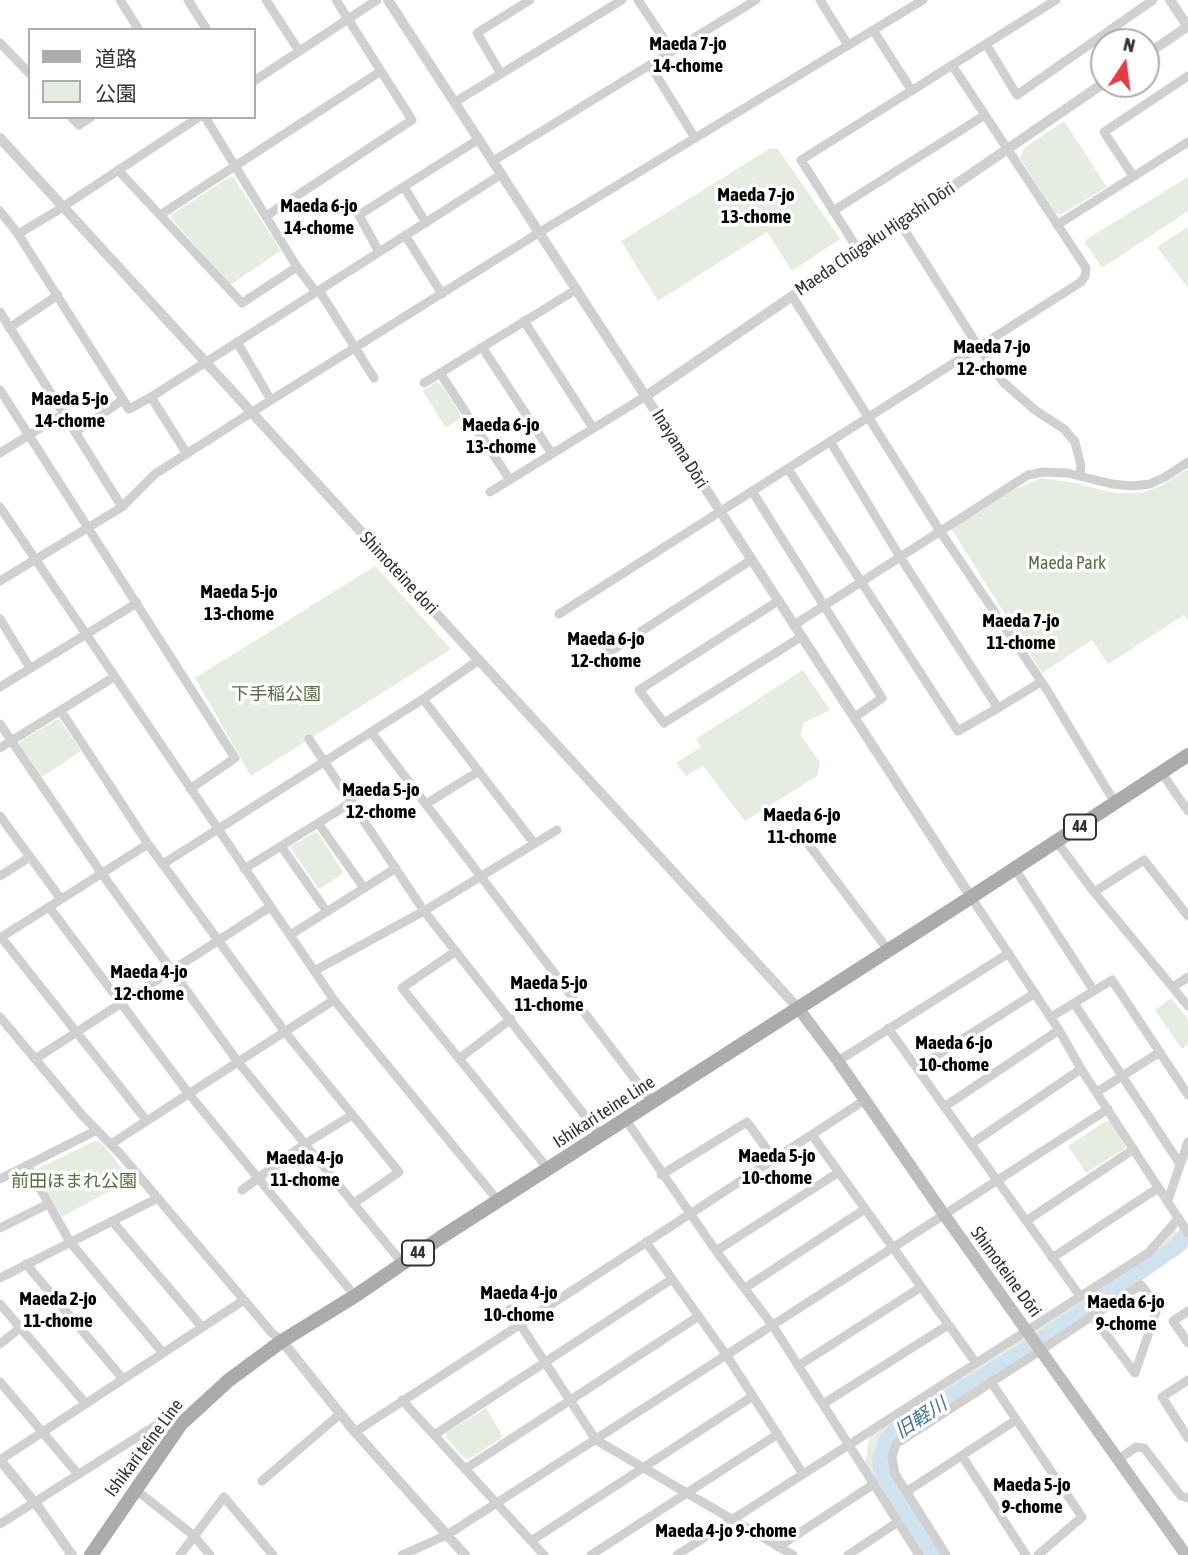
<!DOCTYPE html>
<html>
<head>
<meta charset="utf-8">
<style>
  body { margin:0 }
  #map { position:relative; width:1188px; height:1555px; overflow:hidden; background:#fff; font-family:"Asap Condensed","Noto Sans JP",sans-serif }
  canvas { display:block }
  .legend { position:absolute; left:28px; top:28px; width:228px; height:91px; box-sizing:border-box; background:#fff; border:2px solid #adadad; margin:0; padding:9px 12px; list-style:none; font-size:21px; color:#333 }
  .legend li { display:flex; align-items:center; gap:14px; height:35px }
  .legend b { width:35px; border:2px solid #adadad }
  .north { position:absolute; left:1090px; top:28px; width:70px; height:70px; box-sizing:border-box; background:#fff; border:2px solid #adadad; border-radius:50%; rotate:13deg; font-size:19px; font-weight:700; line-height:28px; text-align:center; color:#333 }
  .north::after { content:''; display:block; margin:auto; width:24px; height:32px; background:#e63946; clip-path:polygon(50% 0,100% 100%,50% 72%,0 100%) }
</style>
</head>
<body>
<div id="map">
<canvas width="1188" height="1555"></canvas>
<ul class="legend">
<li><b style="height:9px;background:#ababab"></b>道路</li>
<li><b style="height:19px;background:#e6ecdf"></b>公園</li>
</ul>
<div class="north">N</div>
</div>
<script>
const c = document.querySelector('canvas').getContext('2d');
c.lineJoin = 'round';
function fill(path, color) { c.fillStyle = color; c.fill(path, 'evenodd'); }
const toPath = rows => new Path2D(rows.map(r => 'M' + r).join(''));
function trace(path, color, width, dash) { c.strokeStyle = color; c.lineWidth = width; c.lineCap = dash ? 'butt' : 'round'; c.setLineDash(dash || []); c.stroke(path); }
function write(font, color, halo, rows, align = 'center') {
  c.font = font + ' "Asap Condensed","Noto Sans JP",sans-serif'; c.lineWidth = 7; c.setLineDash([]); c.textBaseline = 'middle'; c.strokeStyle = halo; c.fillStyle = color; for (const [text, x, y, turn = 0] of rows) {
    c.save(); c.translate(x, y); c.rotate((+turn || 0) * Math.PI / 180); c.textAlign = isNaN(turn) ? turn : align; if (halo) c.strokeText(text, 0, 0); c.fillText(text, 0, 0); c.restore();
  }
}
const green = toPath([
  [1064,121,1107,187,1060,215,1055,213,1020,158,1024,148],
  [771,148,778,149,840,239,792,271,767,232,658,301,621,241],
  [230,177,234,178,281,251,230,285,171,218,172,214],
  [1188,177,1188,211,1102,268,1085,243,1087,239],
  [1188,227,1188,288,1157,247],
  [436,382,441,384,462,417,446,428,423,391],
  [1188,469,1188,621,1184,615,1108,664,1092,640,1042,673,952,530,957,524,1008,492,1041,478,1075,483,1114,493,1142,493,1162,485],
  [375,566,451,649,251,776,195,678],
  [803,670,830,710,803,723,801,735,820,763,817,776,745,821,703,766,686,776,676,763,701,747,696,739],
  [56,720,60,720,81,751,42,777,20,745,21,741],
  [315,832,318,833,344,873,319,889,291,849,291,846],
  [1171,998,1188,1019,1188,1044,1182,1049,1155,1010],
  [1106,1121,1111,1121,1125,1146,1124,1149,1086,1173,1068,1146],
  [95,1141,101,1142,131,1179,62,1217,37,1174,39,1168],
  [1174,1228,1188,1248,894,1442,890,1462,943,1555,921,1555,865,1464,870,1433,1152,1252],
  [486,1408,503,1437,469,1459,465,1459,446,1437,446,1433]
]);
const river = toPath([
  [1042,1339,1176,1247,1188,1232],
  [932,1555,882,1472,880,1462,886,1441,895,1431,1030,1347]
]);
const minor = toPath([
  [120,0,139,30],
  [188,0,207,30],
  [266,0,299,51],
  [638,0,672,51],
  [820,0,848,45],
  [873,30,912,91],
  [0,43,30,74],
  [986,44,1017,95,1153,0],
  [650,65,695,138],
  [501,74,477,33,530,0],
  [254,81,377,0],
  [455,102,622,0],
  [71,117,79,125,91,117],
  [205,117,297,267,316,292],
  [493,161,756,0],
  [118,170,242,303,297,267],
  [1133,176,1104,132,1188,76],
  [404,187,426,223],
  [0,211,18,234,129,409,151,397,502,174],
  [833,211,985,115],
  [160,215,381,71],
  [266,216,412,120,336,0],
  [900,223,978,346,1003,382,1035,410,1064,429,1075,442,1081,466,1080,476],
  [1057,225,1188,142],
  [18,234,55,212,199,117],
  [405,235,442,294],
  [859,251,801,160,1056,0],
  [379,252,359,215,479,139],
  [319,290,374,378],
  [792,296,940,531,1047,690,1115,803],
  [0,312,122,507],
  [524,321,593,428],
  [9,328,58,295],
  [237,342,271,400],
  [482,347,552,454],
  [440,373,510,480],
  [424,383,577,289],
  [0,390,235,758,190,789],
  [151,397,187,454],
  [75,432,123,400],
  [830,441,900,557,998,708,1041,682],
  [0,453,63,414],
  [788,469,958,731,998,708],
  [752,491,882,698,855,717],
  [490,492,646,396],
  [0,507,334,1000,499,1202],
  [0,581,122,507,155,474,252,412,540,232,923,0],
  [778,601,639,690,664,723,801,637],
  [559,614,1081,282,1085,276,1086,268,952,65],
  [0,619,30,668],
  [794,625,1028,475,1044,472,1067,473,1112,484,1131,486,1150,484,1165,477,1188,462],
  [597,660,751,560],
  [0,687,137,603],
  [423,699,534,843],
  [61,711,148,844,285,1032,399,1172,353,1204],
  [0,724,102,874,238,1062,403,1264],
  [371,732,653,1103],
  [309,739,424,911,601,1136],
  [0,748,114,677],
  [1161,772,1188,811],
  [426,804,479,771],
  [0,816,61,899],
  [318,823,364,888],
  [1057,842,1094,892,1188,1006],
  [809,845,888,950],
  [281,846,327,912],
  [163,864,423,699,479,660],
  [244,869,352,802],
  [1015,869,1094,991],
  [0,876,30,857],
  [1094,892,1144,860,1188,916],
  [971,897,1059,1030,1081,1069,1188,1233],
  [49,907,189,1094,355,1296],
  [290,935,396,868],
  [1,937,147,1121],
  [0,938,148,844],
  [456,951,402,988,549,1170],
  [314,971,424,911,557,830],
  [1173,987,1188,977],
  [1074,1003,1180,1164],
  [0,1017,82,1115,122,1156,272,1333,282,1341],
  [1051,1017,1112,980,1188,1095],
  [888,1028,1080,1296],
  [460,1058,511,1019],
  [35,1059,270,907],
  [838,1061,1009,953],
  [917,1068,1035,993],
  [1097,1092,1160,1052],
  [944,1107,1059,1030],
  [626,1120,716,1251,773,1326,919,1555],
  [812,1135,976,1363],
  [111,1144,334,1000],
  [971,1144,1081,1069],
  [27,1165,70,1242,163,1353],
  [661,1175,747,1122,774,1159],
  [0,1179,97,1130],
  [242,1190,305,1144,352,1115],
  [1168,1200,1188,1142],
  [112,1221,202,1327],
  [1026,1221,1134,1149],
  [0,1228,48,1204],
  [646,1242,727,1356,803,1474],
  [716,1251,839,1172],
  [1052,1258,1158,1188],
  [26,1264,123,1379],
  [0,1278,158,1198],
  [745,1288,865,1209],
  [0,1304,86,1404],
  [510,1309,596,1440,793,1555],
  [1188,1311,1173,1321,1188,1343],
  [0,1344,20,1328],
  [798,1366,921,1287],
  [1188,1380,1162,1397,1188,1438],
  [0,1382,77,1473],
  [991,1382,1082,1517,1038,1555],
  [402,1400,544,1555],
  [823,1404,948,1325],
  [355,1432,865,1100],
  [434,1435,672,1279],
  [962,1456,1026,1555],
  [1119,1459,1136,1447,1144,1448,1181,1496,1188,1498],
  [0,1460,244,1300],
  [465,1469,699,1316],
  [262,1481,340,1414],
  [136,1490,193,1535,210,1555],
  [906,1492,1016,1420],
  [0,1524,161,1422,181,1424],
  [531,1541,753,1396],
  [778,1547,874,1484],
  [180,1555,224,1497,273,1555],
  [402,1555,447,1535,1108,1109],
  [591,1555,778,1434],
  [677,1555,1148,1253,1179,1218],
  [848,1555,898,1522],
  [946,1555,895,1474,892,1457,896,1444,1041,1350,1092,1316,1141,1285,1158,1306,1135,1373,1092,1316]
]);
const tertiary = toPath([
  [388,0,971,897],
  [1170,0,1188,27],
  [1146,55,1188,26],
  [0,138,798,1008],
  [646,396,1104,83],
  [282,1341,355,1432,465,1555],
  [0,1460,39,1508,72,1555]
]);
const secondary = toPath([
  [798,1008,838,1061,945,1216,1186,1555]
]);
const primary = toPath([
  [91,1555,181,1424,229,1380,282,1341,355,1296,440,1238,959,905,1188,755]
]);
const shields = [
  [1080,827,32],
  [418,1253,32]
];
const shieldNames = [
  ["44",1080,827],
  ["44",418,1253]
];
const streetNames = [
  ["Maeda Chūgaku Higashi Dōri",875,239,-34],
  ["Inayama Dōri",680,449,58],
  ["Shimoteine dori",399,573,47],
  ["Ishikari teine Line",604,1112,-33],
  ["Shimoteine Dōri",1006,1272,54],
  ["Ishikari teine Line",144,1448,-53]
];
const parkNames = [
  ["Maeda Park",1067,563],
  ["下手稲公園",276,694],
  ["前田ほまれ公園",74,1181]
];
const neighbourhoodNames = [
  ["Maeda 7-jo",688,44],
  ["14-chome",688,66],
  ["Maeda 7-jo",756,195],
  ["13-chome",756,217],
  ["Maeda 6-jo",319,206],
  ["14-chome",319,228],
  ["Maeda 7-jo",992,347],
  ["12-chome",992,369],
  ["Maeda 5-jo",70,399],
  ["14-chome",70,421],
  ["Maeda 6-jo",501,425],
  ["13-chome",501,447],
  ["Maeda 5-jo",239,592],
  ["13-chome",239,614],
  ["Maeda 7-jo",1021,621],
  ["11-chome",1021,643],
  ["Maeda 6-jo",606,639],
  ["12-chome",606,661],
  ["Maeda 5-jo",381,790],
  ["12-chome",381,812],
  ["Maeda 6-jo",802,815],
  ["11-chome",802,837],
  ["Maeda 4-jo",149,972],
  ["12-chome",149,994],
  ["Maeda 5-jo",549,983],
  ["11-chome",549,1005],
  ["Maeda 6-jo",954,1043],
  ["10-chome",954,1065],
  ["Maeda 5-jo",777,1156],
  ["10-chome",777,1178],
  ["Maeda 4-jo",305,1158],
  ["11-chome",305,1180],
  ["Maeda 4-jo",519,1293],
  ["10-chome",519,1315],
  ["Maeda 2-jo",58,1299],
  ["11-chome",58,1321],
  ["Maeda 6-jo",1126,1302],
  ["9-chome",1126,1324],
  ["Maeda 5-jo",1032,1485],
  ["9-chome",1032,1507],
  ["Maeda 4-jo 9-chome",726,1531]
];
const waterNames = [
  ["旧軽川",921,1418,-33]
];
fill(green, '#e6ecdf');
trace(river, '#cfe2ee', 16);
trace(minor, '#d0d0d0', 9);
trace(tertiary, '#d0d0d0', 10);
trace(secondary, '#bdbdbd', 12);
trace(primary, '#ababab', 14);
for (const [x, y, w] of shields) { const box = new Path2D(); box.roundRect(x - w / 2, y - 12.5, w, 25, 5); c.fillStyle = '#fff'; c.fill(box); trace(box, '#333', 2); }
write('bold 16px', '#333', null, shieldNames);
write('18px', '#333', '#fff', streetNames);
write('18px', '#56703f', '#fff', parkNames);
write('bold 19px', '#000', '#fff', neighbourhoodNames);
write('italic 19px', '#3f7597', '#fff', waterNames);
</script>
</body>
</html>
